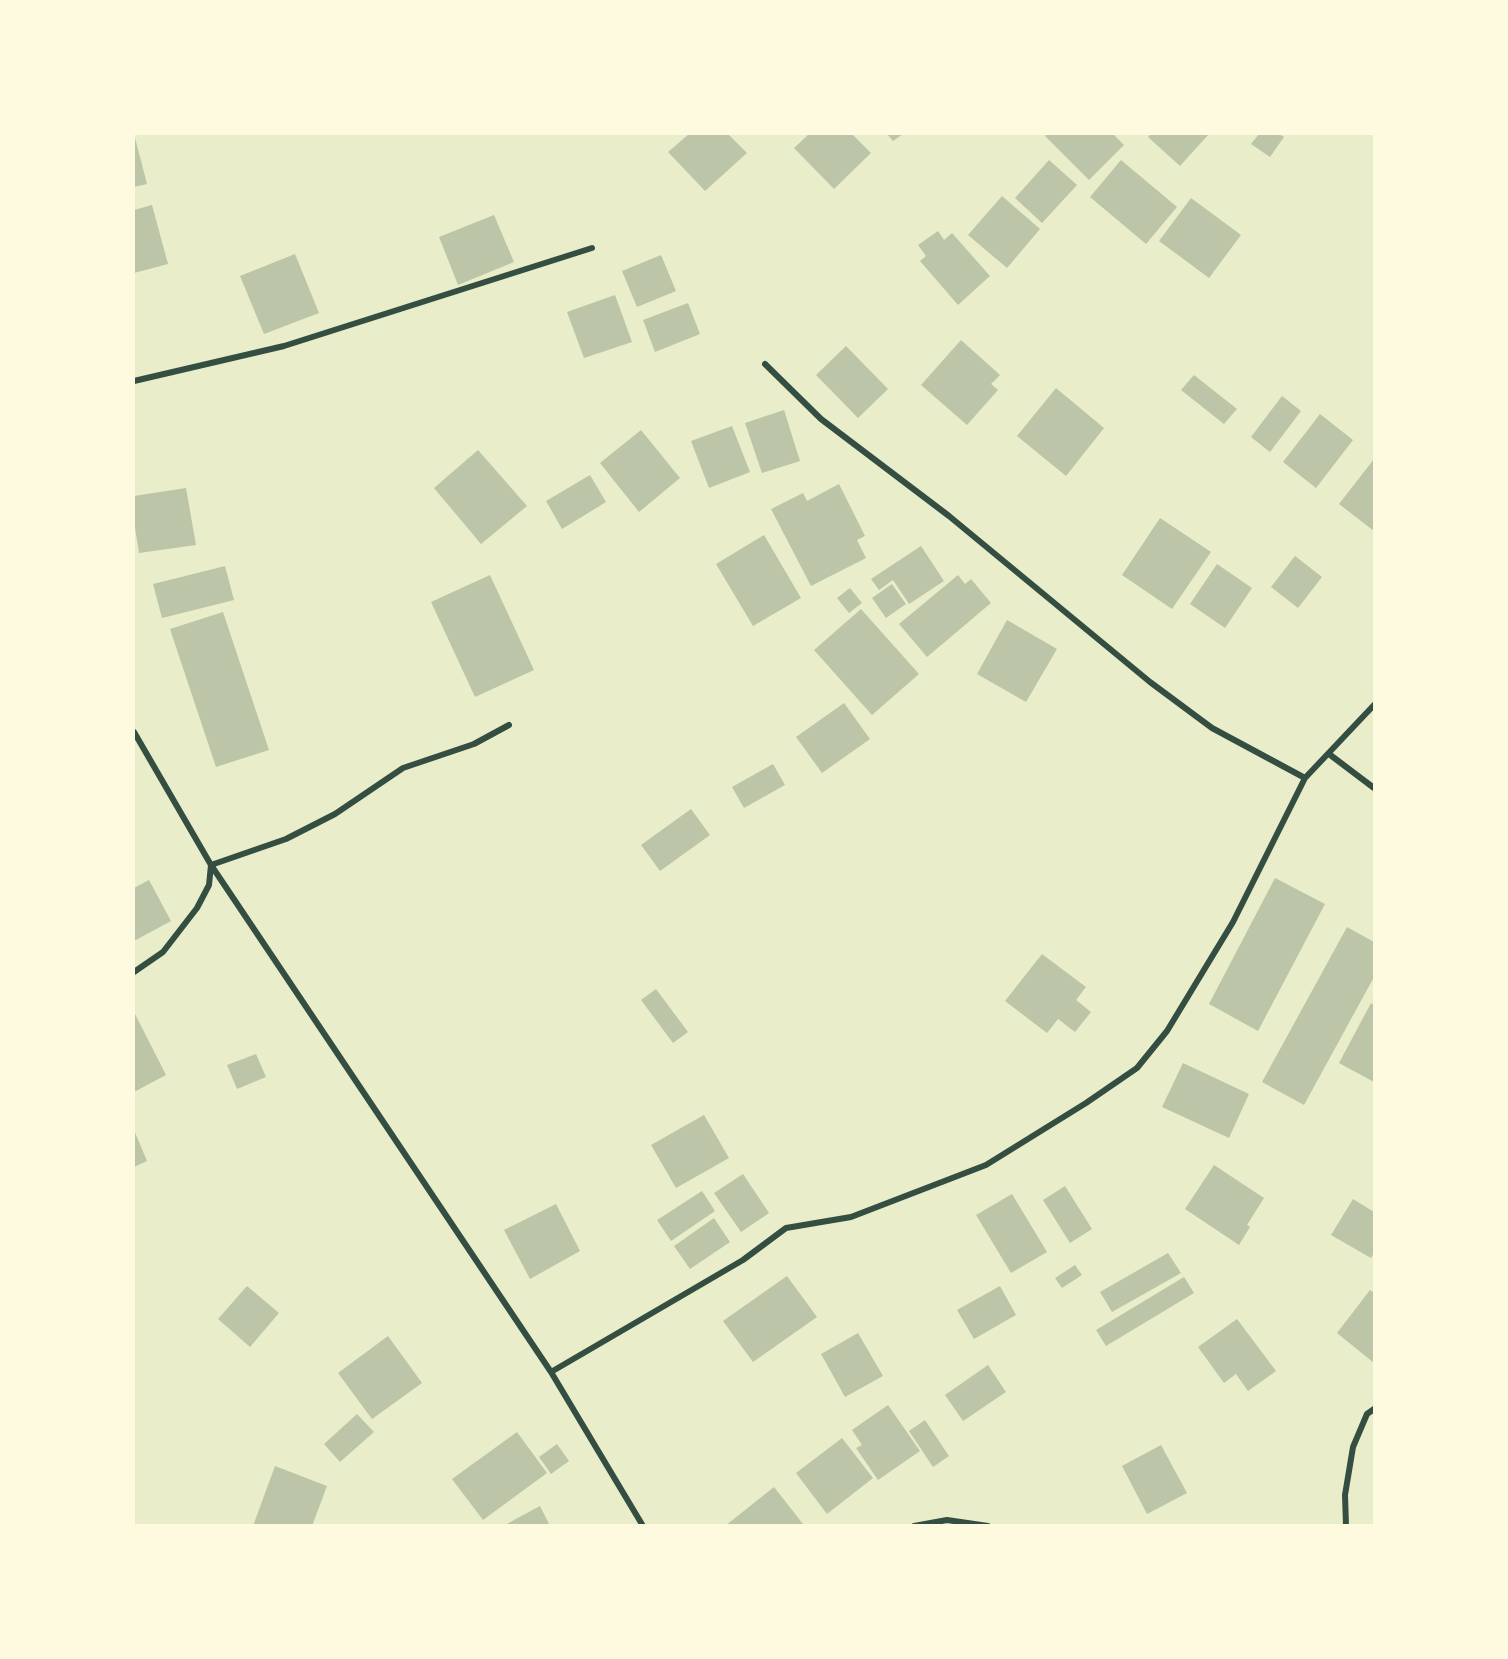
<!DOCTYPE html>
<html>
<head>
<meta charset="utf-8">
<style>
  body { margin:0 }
  #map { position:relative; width:1508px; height:1659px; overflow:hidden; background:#e9edc9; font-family:Lato,sans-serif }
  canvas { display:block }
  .frame { position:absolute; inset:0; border:135px solid #fefae0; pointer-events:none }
</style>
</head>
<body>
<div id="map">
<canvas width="1508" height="1659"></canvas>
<div class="frame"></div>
</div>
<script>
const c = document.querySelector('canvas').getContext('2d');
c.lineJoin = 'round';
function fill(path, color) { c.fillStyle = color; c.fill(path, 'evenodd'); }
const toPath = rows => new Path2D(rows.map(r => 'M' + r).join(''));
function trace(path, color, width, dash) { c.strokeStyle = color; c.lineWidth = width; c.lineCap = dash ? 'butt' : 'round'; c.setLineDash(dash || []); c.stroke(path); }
const building = toPath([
  [134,134,147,184,134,187],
  [689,134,728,134,747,153,705,191,668,152],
  [809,134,852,134,871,153,834,189,794,148],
  [887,134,903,134,893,141],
  [1048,134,1113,134,1124,145,1089,180,1045,136],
  [1151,134,1209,134,1180,166,1148,137],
  [1259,134,1279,134,1284,137,1270,157,1251,144],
  [1049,160,1077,185,1042,223,1015,198],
  [1121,160,1177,207,1146,244,1090,197],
  [1002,196,1040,229,1007,268,968,235],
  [1191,198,1241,235,1209,278,1159,241],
  [152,205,168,264,134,273,134,210],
  [494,215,514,262,458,285,439,237],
  [938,231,944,240,952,233,990,276,958,305,920,261,926,256,918,245],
  [295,254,319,313,264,334,240,276],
  [661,255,676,291,637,307,622,271],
  [615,295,632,342,584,358,567,312],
  [688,303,700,334,655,352,643,320],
  [961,340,1000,375,991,384,998,390,967,425,921,385],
  [846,346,888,389,858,418,816,375],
  [1194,375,1237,409,1224,424,1181,390],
  [1056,388,1104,428,1066,476,1017,436],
  [1282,396,1301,411,1270,452,1251,437],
  [784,410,800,461,762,473,745,423],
  [1320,414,1353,440,1316,488,1283,462],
  [732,426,750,472,709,488,691,441],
  [641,430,680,478,639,512,600,463],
  [478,450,527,506,481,544,434,488],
  [1374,459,1374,531,1339,504],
  [590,475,606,502,562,529,546,501],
  [839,484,865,536,857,540,866,558,811,586,771,509,803,493,807,501],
  [186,488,196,545,139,553,134,521,134,496],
  [1160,518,1211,552,1172,609,1122,575],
  [764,535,801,598,753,626,716,564],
  [921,546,944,581,909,604,893,580,879,590,871,579],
  [1295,556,1322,577,1298,608,1271,587],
  [1217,564,1252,588,1225,628,1190,604],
  [225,566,234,600,162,618,153,584],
  [490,575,534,670,475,697,431,602],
  [958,575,965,584,971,579,991,603,927,657,899,624],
  [892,584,906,604,886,618,872,598],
  [850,588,862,603,849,613,837,598],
  [861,609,919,674,872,715,814,650],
  [223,612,269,750,216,767,170,629],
  [1007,620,1057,649,1026,702,977,674],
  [844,703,870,739,822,773,796,737],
  [773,764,785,785,744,808,732,787],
  [691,809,710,835,660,871,641,845],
  [1275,878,1325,904,1258,1031,1209,1004],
  [149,880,171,921,134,941,134,888],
  [1347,927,1374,942,1374,977,1304,1105,1262,1082],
  [1042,954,1086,987,1076,1000,1091,1012,1075,1032,1058,1019,1047,1033,1005,1001],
  [656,989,688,1032,673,1043,641,1000],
  [1371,1003,1374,1005,1374,1082,1339,1063],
  [134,1012,166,1075,134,1092],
  [256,1054,266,1077,237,1089,227,1065],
  [1183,1063,1249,1094,1229,1138,1162,1107],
  [704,1115,729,1158,676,1188,651,1145],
  [134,1130,147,1161,134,1167],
  [1214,1165,1264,1198,1247,1225,1250,1227,1239,1245,1185,1209],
  [743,1174,769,1213,741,1232,714,1193],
  [1065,1186,1092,1229,1070,1243,1043,1200],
  [702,1191,715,1211,671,1241,657,1220],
  [1012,1194,1047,1252,1011,1273,976,1215],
  [1353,1199,1374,1212,1374,1253,1371,1258,1331,1235],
  [556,1204,580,1251,530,1279,504,1230],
  [714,1218,730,1242,690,1269,674,1246],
  [1168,1253,1181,1273,1112,1312,1100,1292],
  [1075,1265,1082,1275,1062,1288,1055,1278],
  [787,1276,817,1317,753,1362,723,1321],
  [1184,1277,1194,1293,1106,1346,1096,1330],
  [247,1286,279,1313,250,1347,218,1319],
  [1000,1286,1016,1315,974,1339,957,1310],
  [1370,1290,1374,1293,1374,1363,1337,1333],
  [1237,1319,1276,1371,1248,1391,1236,1374,1224,1383,1198,1347],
  [858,1333,883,1376,845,1397,821,1354],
  [388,1336,422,1383,372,1419,338,1373],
  [988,1365,1006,1392,963,1421,945,1395],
  [888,1405,920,1451,878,1480,856,1448,862,1445,852,1430],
  [357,1414,374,1432,340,1462,324,1444],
  [925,1420,949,1456,933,1467,909,1431],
  [517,1432,547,1473,483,1520,452,1479],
  [842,1438,873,1478,827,1514,796,1473],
  [557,1444,569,1461,551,1474,539,1457],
  [1161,1445,1187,1493,1147,1514,1122,1466],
  [275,1466,327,1486,312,1526,253,1526],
  [774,1487,803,1524,725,1526],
  [540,1506,550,1526,503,1526]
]);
const minor = toPath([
  [765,364,821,419,949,516,1150,682,1212,728,1305,778],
  [134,381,284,346,592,248],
  [134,732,211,865,551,1372,643,1526],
  [1329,754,1374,788],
  [134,972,163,952,197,908,209,885,211,865,286,839,335,814,403,768,474,744,509,725],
  [551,1372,743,1260,786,1228,851,1217,986,1165,1086,1103,1137,1068,1167,1031,1233,922,1305,778,1374,705],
  [914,1526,947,1520,988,1526],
  [1346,1526,1345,1495,1353,1447,1367,1414,1374,1409]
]);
fill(building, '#bcc5a7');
trace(minor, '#344e41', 6);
</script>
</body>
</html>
